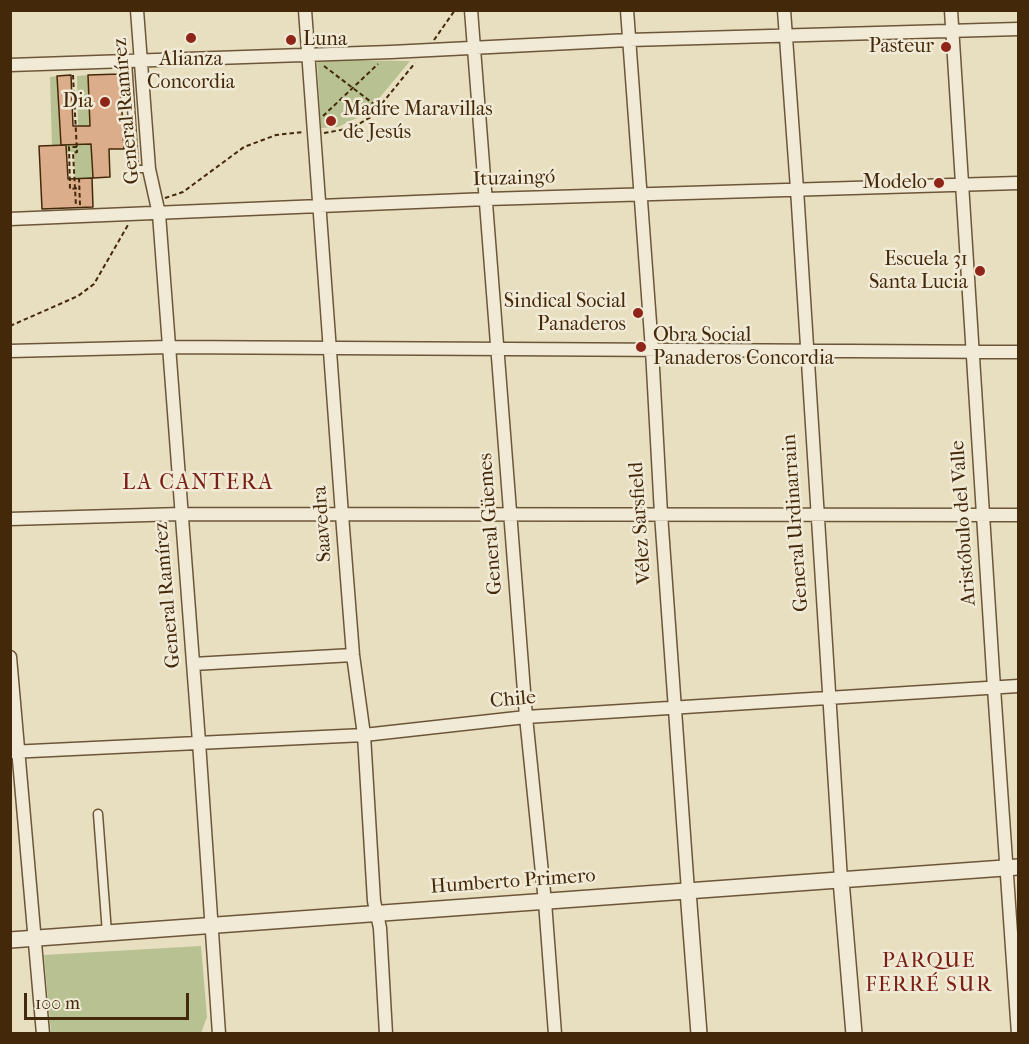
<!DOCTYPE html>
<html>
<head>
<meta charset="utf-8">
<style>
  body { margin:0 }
  #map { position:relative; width:1029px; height:1044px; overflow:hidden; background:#e8dfc0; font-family:"IM FELL French Canon",serif }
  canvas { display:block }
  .frame { position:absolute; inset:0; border:12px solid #44280a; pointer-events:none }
  .scale { position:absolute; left:24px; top:993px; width:165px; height:27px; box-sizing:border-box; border:3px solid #44280a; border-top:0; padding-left:8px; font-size:18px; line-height:21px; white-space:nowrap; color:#44280a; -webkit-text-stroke:4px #f0ead6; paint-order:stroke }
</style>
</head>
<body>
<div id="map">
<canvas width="1029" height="1044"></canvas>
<div class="frame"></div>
<div class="scale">100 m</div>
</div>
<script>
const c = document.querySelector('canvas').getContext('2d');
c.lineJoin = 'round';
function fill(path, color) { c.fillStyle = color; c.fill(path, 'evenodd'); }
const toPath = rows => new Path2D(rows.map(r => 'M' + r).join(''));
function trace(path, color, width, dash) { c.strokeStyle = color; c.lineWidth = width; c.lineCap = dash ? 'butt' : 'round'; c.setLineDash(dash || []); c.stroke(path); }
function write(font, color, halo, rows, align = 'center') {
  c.font = font + ' "IM FELL French Canon",serif'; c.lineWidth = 5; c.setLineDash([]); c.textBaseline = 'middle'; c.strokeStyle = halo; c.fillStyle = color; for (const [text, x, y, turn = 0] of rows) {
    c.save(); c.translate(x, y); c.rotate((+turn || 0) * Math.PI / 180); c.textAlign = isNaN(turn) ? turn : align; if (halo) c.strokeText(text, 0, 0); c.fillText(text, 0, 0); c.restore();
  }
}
const green = toPath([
  [317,60,410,61,367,113,338,127,321,128],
  [88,75,90,126,78,126,77,76],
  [57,76,60,137,74,136,75,145,91,144,92,178,75,178,74,152,67,152,66,145,52,146,50,77],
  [201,946,207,1017,201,1033,51,1033,44,955]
]);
const building = toPath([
  [120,74,124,149,109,149,110,177,93,178,91,144,61,145,57,76,71,75,73,126,90,126,88,75,120,74],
  [66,145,68,179,92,178,93,207,42,209,39,146,66,145]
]);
const path = toPath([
  [434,40,455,10],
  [324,66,379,108],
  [73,75,77,152,73,153,76,206],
  [323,116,378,64],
  [324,133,352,128,371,117,415,63],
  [79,178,80,205],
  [165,198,183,192,244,147,276,135,303,132],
  [10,326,78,296,94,284,128,225]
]);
const service = toPath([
  [128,61,135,169,149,169]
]);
const pedestrian = toPath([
  [98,814,107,933]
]);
const minor = toPath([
  [137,10,149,169,159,214,199,742,219,1034],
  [305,10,342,515,353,655,364,735,374,901,380,928,386,1034],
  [471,10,526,717,545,902,555,1034],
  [627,10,652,350,661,514,688,891],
  [784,10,797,189,841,880],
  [951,10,994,688,1018,1034],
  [10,65,391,52,629,40,1018,29],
  [10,219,487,199,1018,183],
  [10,351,169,347,1018,352],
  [10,519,181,514,1018,515],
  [10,657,43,1034],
  [193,664,353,655],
  [10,752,364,735,526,717,1018,686]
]);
const tertiary = toPath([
  [841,880,854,1034],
  [688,891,699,1034],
  [10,940,1018,867]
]);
const pathBridge = toPath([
  [77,147,69,147,70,189,79,188]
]);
const markers = [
  [191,38,6,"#8f2418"],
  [291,40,6,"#8f2418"],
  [946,47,6,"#8f2418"],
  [105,102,6,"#8f2418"],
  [331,121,6,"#8f2418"],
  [939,183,6,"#8f2418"],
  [980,271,6,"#8f2418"],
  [638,313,6,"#8f2418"],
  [641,347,6,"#8f2418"]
];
const poiNames = [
  ["Luna",303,40,"left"],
  ["Pasteur",934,47],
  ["Alianza",191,60,"center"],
  ["Concordia",191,83,"center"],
  ["Dia",93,102],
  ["Madre Maravillas",343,110,"left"],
  ["de Jesús",343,133,"left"],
  ["Modelo",927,183],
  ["Escuela 31",968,260],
  ["Santa Lucia",968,283],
  ["Sindical Social",626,302],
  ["Panaderos",626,325],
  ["Obra Social",653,336,"left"],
  ["Panaderos Concordia",653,359,"left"]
];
const streetNames = [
  ["General Ramírez",127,111,-95],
  ["Ituzaingó",514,179,-2],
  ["Vélez Sarsfield",641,523,-94],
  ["General Urdinarrain",796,523,-94],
  ["Aristóbulo del Valle",964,523,-94],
  ["Saavedra",323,524,-94],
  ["General Güemes",491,524,-94],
  ["General Ramírez",168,595,-95],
  ["Chile",513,700,-5],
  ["Humberto Primero",513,882,-4]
];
const neighbourhoodNames = [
  ["PARQUE",929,962],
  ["FERRÉ SUR",929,986]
];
const quarterNames = [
  ["LA CANTERA",198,484]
];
fill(green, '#b8c191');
fill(building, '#dbad8a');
trace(building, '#44280a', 1.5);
trace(service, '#6d5638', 9);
trace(pedestrian, '#6d5638', 11);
trace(minor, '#6d5638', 15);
trace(tertiary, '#6d5638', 18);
trace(path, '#44280a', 2, [4.5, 3]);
trace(service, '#f0ead6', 6);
trace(pedestrian, '#f0ead6', 8);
trace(minor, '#f0ead6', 12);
trace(tertiary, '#f0ead6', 15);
trace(pathBridge, '#44280a', 2, [4.5, 3]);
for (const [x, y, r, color] of markers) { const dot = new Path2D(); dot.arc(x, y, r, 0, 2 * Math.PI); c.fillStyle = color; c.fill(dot); trace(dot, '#f0ead6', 2); }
write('20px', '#44280a', '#f0ead6', poiNames, 'right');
write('20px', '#44280a', '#f0ead6', streetNames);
c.letterSpacing = '1.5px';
write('21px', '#7a1f14', '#f0ead6', neighbourhoodNames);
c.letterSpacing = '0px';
c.letterSpacing = '1.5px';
write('22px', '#7a1f14', '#f0ead6', quarterNames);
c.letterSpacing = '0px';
</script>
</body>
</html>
